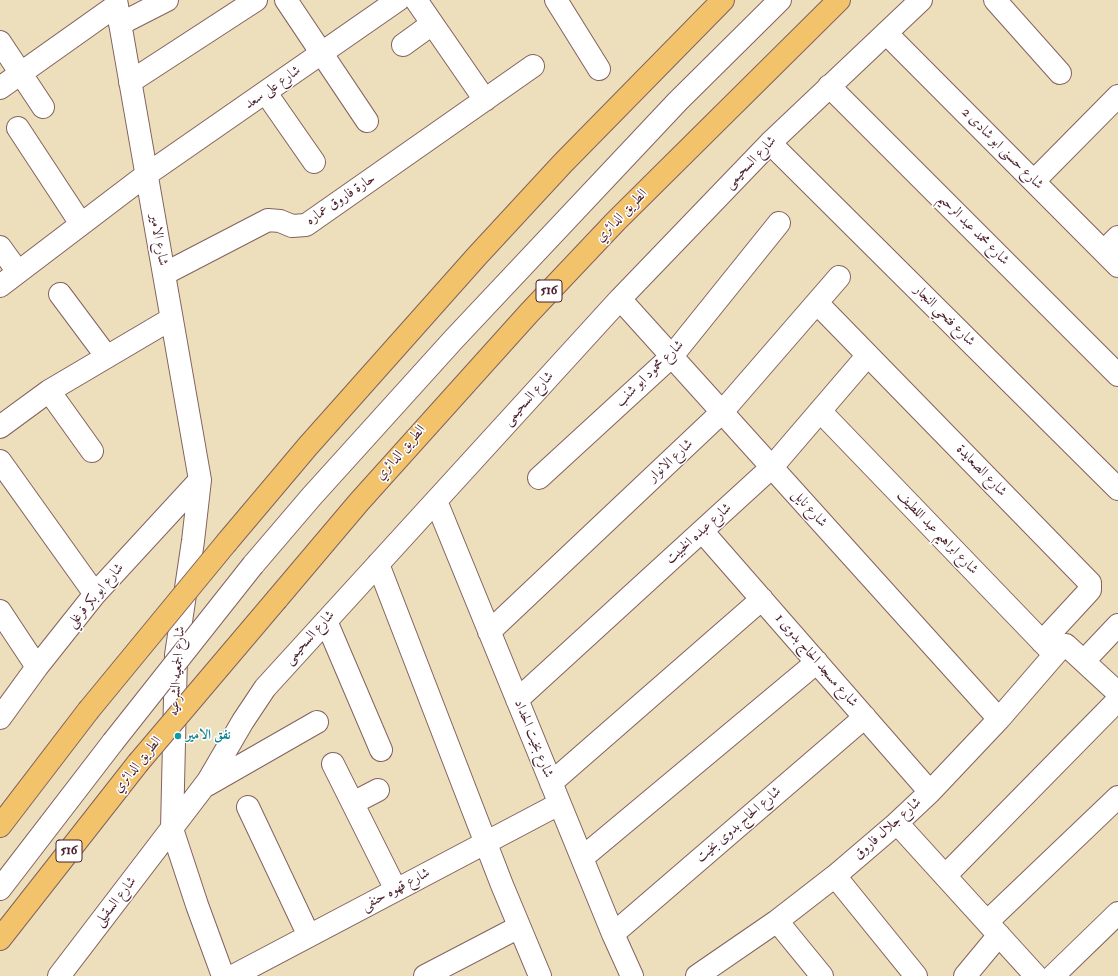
<!DOCTYPE html>
<html>
<head>
<meta charset="utf-8">
<style>
  body { margin:0 }
  canvas { display:block; background:#eddfbc }
</style>
</head>
<body>
<canvas width="1118" height="976"></canvas>
<script>
const c = document.querySelector('canvas').getContext('2d');
c.lineJoin = 'round';
const toPath = rows => new Path2D(rows.map(r => 'M' + r).join(''));
function trace(path, color, width, dash) { c.strokeStyle = color; c.lineWidth = width; c.lineCap = dash ? 'butt' : 'round'; c.setLineDash(dash || []); c.stroke(path); }
function write(font, color, halo, rows, align = 'center') {
  c.font = font + ' "IM FELL Double Pica",Amiri,serif'; c.lineWidth = 3; c.setLineDash([]); c.textBaseline = 'middle'; c.strokeStyle = halo; c.fillStyle = color; for (const [text, x, y, turn = 0] of rows) {
    c.save(); c.translate(x, y); c.rotate((+turn || 0) * Math.PI / 180); c.textAlign = isNaN(turn) ? turn : align; if (halo) c.strokeText(text, 0, 0); c.fillText(text, 0, 0); c.restore();
  }
}
const minor = toPath([
  [116,0,200,480,193,541,176,655,172,829,197,905,223,976],
  [286,0,367,121],
  [416,0,485,100],
  [556,0,599,69],
  [995,0,1060,73],
  [120,24,167,0],
  [886,33,1118,266],
  [0,42,43,107],
  [403,45,432,24],
  [130,82,256,0],
  [829,86,1118,375],
  [0,88,117,5],
  [266,93,314,162],
  [18,128,81,224],
  [770,143,1118,489],
  [1034,181,1118,96],
  [0,247,18,272],
  [1104,251,1118,237],
  [164,274,268,220,280,221,292,226,306,225,533,66],
  [0,286,146,175,398,0],
  [60,294,107,357],
  [620,299,999,719],
  [817,303,1090,583,1090,590,1042,642],
  [49,391,92,451],
  [820,411,1052,652],
  [0,427,49,391,171,319],
  [0,461,95,594],
  [539,478,672,356,779,223],
  [436,501,613,934,632,976],
  [702,531,930,792],
  [378,564,502,885,540,976],
  [253,565,312,496,454,339,678,101,780,0],
  [0,611,37,667],
  [326,621,381,750],
  [489,632,722,412,839,277],
  [1084,661,1118,625],
  [517,700,772,467,868,355],
  [0,718,37,667,95,594,200,480],
  [333,764,396,890],
  [551,783,762,599],
  [207,785,317,722],
  [353,803,378,790],
  [248,807,309,936],
  [897,823,1036,976],
  [582,858,817,662],
  [835,876,916,976],
  [945,876,1118,700],
  [0,889,113,742],
  [777,921,822,976],
  [987,922,1118,797],
  [613,934,865,717],
  [59,976,208,781,243,721,265,688,620,299,770,143,921,0],
  [233,976,559,804],
  [425,976,519,927],
  [697,976,777,921,835,876,897,823,930,792,999,719,1063,645,1066,645,1118,693],
  [965,976,999,935],
  [1053,976,1118,913]
]);
const highway = toPath([
  [227,542,308,446,477,256,563,163,723,0],
  [277,599,359,502,529,313,616,221,839,0],
  [0,826,88,711],
  [0,939,138,763]
]);
const minorBridge = toPath([
  [113,742,253,565]
]);
const highwayBridge = toPath([
  [88,711,227,542],
  [138,763,277,599]
]);
const markers = [
  [178,736,4,"#0f9aa8"]
];
const shields = [
  [549,291,26],
  [69,851,26]
];
const shieldNames = [
  ["516",549,291],
  ["516",69,851]
];
const streetNames = [
  ["شارع على سعد",273,88,-35],
  ["شارع حسنى ابو شادى 2",1002,149,45],
  ["شارع السحيمى",751,163,-46],
  ["حارة فاروق عماره",341,200,-34],
  ["الطريق الدائري",622,216,-46],
  ["شارع محمد عبد الرحيم",973,230,45],
  ["شارع الامير",158,240,80],
  ["شارع فتحي النجار",944,316,45],
  ["شارع محمود ابو شنب",650,374,-44],
  ["شارع السحيمى",529,399,-48],
  ["الطريق الدائري",401,453,-49],
  ["شارع الانوار",671,461,-43],
  ["شارع الصعايدة",981,471,46],
  ["شارع نايل",809,509,48],
  ["شارع ابراهيم عبد اللطيف",937,533,46],
  ["شارع عبده الخبيت",699,534,-42],
  ["شارع ابو بكر فرغلي",96,596,-50],
  ["شارع السحيمى",310,638,-48],
  ["شارع مسجد الحاج بدوى 1",816,661,49],
  ["شارع الجمعيه الشرعيه",178,671,-86],
  ["شارع بخيت الحداد",533,739,68],
  ["الطريق الدائري",138,765,-51],
  ["شارع الحاج بدوى بخيت",739,825,-41],
  ["شارع جلال فاروق",888,829,-42],
  ["شارع قهوه حنفى",396,890,-28],
  ["شارع السقيلى",116,902,-52]
];
const cultureNames = [
  ["نفق الامير",186,736]
];
trace(minor, '#83625e', 24);
trace(highway, '#83625e', 24);
trace(minor, '#fff', 22);
trace(highway, '#f2c36a', 22);
trace(minorBridge, '#83625e', 24, []);
trace(highwayBridge, '#83625e', 24, []);
trace(minorBridge, '#fff', 22);
trace(highwayBridge, '#f2c36a', 22);
for (const [x, y, r, color] of markers) { const dot = new Path2D(); dot.arc(x, y, r, 0, 2 * Math.PI); c.fillStyle = color; c.fill(dot); trace(dot, '#fff', 1.5); }
for (const [x, y, w] of shields) { const box = new Path2D(); box.roundRect(x - w / 2, y - 11, w, 22, 3); c.fillStyle = '#fff'; c.fill(box); trace(box, '#4a1f2b', 1); }
write('bold 13px', '#4a1f2b', null, shieldNames);
write('14px', '#4a1f2b', '#fff', streetNames);
write('bold 14px', '#0d838f', '#fff', cultureNames, 'left');
</script>
</body>
</html>
